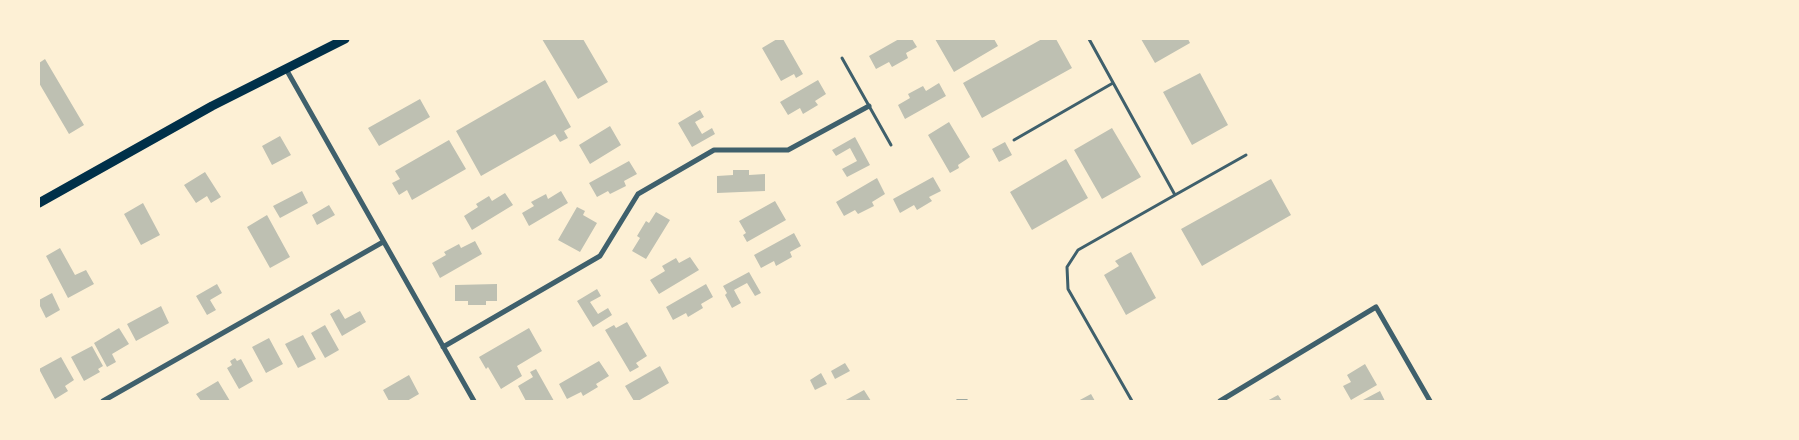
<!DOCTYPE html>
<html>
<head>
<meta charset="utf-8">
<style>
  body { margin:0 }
  #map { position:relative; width:1799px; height:440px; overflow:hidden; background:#fdf0d5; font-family:"Noto Serif",serif }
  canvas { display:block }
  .frame { position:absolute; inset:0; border:40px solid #fdf0d5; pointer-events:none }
</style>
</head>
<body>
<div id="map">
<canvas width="1799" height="440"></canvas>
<div class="frame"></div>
</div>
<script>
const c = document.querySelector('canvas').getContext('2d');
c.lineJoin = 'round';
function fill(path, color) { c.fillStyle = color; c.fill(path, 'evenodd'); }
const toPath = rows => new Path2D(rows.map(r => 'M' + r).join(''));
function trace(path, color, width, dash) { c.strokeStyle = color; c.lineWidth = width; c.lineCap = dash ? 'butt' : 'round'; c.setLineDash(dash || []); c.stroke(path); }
const building = toPath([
  [542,39,583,39,608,82,578,99],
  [777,39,783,39,803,74,796,78,794,74,781,81,762,48],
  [899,39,912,39,917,47,906,53,908,58,892,67,889,62,876,69,869,56],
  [935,39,994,39,998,46,954,72],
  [1042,39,1056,39,1072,68,982,118,963,83],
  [1141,39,1188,39,1190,43,1155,63],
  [45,59,84,125,69,134,39,83,39,63],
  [1200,73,1228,125,1192,145,1163,92],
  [545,80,571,127,564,131,568,138,560,142,555,134,481,176,456,131],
  [818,80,826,94,815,101,818,105,803,114,800,108,788,115,780,102],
  [939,83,946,96,905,119,898,105,910,98,908,94,923,86,926,91],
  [420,99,430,117,379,146,368,128],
  [700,110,704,117,695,122,702,134,712,128,715,134,692,147,678,123],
  [949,122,970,157,958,165,959,168,950,173,928,135],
  [610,126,621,145,590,164,579,145],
  [1112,128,1141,177,1102,199,1074,150],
  [280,136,291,155,272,165,262,146],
  [855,137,870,165,847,177,842,169,857,161,850,148,836,156,832,150],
  [449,140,466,169,412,200,407,190,399,195,392,183,400,179,395,171],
  [1005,142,1012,155,999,162,992,149],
  [1066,159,1088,198,1032,230,1010,192],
  [629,161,637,174,624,181,626,186,610,194,608,191,597,197,589,183],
  [733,170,749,170,749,175,765,174,765,191,717,193,717,176,733,175],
  [205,172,221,197,211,203,207,196,196,203,184,185],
  [933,177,941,191,929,197,932,201,917,210,914,205,900,213,893,199],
  [877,178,885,194,872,202,874,206,858,214,855,210,844,216,836,202],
  [1271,179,1291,215,1202,266,1181,229],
  [302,191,308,203,280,218,273,206],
  [561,191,568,203,529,226,522,213,534,206,531,202,546,194,548,199],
  [505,193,513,205,472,230,464,216,478,207,476,204,489,196,492,201],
  [775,201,786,220,747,242,743,235,746,233,739,221],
  [143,203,160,235,141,245,124,214],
  [329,205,335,215,317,225,312,215],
  [577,207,585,211,583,215,597,223,580,252,558,240],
  [656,212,670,220,646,259,632,251,640,238,637,236,646,221,649,223],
  [267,215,290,257,270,268,247,227],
  [794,233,801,246,790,252,792,257,776,266,774,261,761,268,754,255],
  [475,241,482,254,440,278,432,263,446,255,444,252,459,244,461,248],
  [60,248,75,275,86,270,94,284,68,298,46,256],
  [1131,252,1156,298,1126,315,1104,275,1119,266,1115,261],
  [690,257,699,270,659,294,650,280,665,271,662,266,676,258,679,263],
  [749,272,761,293,755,296,747,283,734,290,741,303,732,308,725,295,727,293,723,286],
  [217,284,222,293,210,300,216,310,207,315,196,296],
  [497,284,497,301,486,301,486,305,468,305,468,301,455,301,455,285],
  [706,284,713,297,701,304,703,308,688,317,686,313,673,320,666,307],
  [597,289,601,296,590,302,598,314,608,308,612,315,593,327,577,301],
  [52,293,60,310,46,318,39,304,39,300],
  [161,306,169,323,136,341,127,324],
  [339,309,345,319,360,311,366,322,342,336,330,314],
  [627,322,647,356,636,363,639,367,630,372,605,330,614,325,616,328],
  [325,325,339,350,325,358,311,333],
  [119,328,129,344,112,354,116,362,107,367,94,343],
  [529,328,542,351,517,366,522,376,501,389,488,367,486,369,479,357],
  [303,335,316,359,298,368,285,344],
  [269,338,283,364,266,373,252,347],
  [92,346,103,366,98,369,100,372,84,381,71,357],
  [61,357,74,380,65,386,68,391,55,399,39,369],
  [235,358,237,361,241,359,253,381,239,389,227,368,232,365,230,361],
  [599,361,609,376,596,384,598,387,583,396,581,392,567,399,559,384],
  [845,363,850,371,835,379,831,371],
  [1365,364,1377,385,1351,400,1343,386,1351,382,1347,375],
  [660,366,669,383,638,401,634,401,625,386],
  [536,369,554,401,526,401,518,386,533,377,530,372],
  [821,373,827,384,815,390,810,380],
  [409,375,419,394,407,401,398,401,397,400,389,401,383,390],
  [218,381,230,401,201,401,196,394],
  [864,390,871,401,844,401],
  [1380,391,1385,401,1361,401],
  [1091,394,1095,401,1078,401],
  [1278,395,1282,401,1267,401]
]);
const service = toPath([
  [1089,39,1175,195,1078,250,1067,267,1068,289,1132,401],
  [842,58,891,145],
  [1014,140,1113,83],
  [1175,195,1246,155],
  [957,401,967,401]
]);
const minor = toPath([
  [286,69,474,401],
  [443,347,600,256,638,194,714,150,788,150,869,106],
  [103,401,383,242],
  [1220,401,1376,307,1430,401]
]);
const secondary = toPath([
  [39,203,212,106,345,39]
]);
fill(building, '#bec0b2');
trace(service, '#3f606c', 3);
trace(minor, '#3f606c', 5);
trace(secondary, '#003049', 9);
</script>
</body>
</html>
